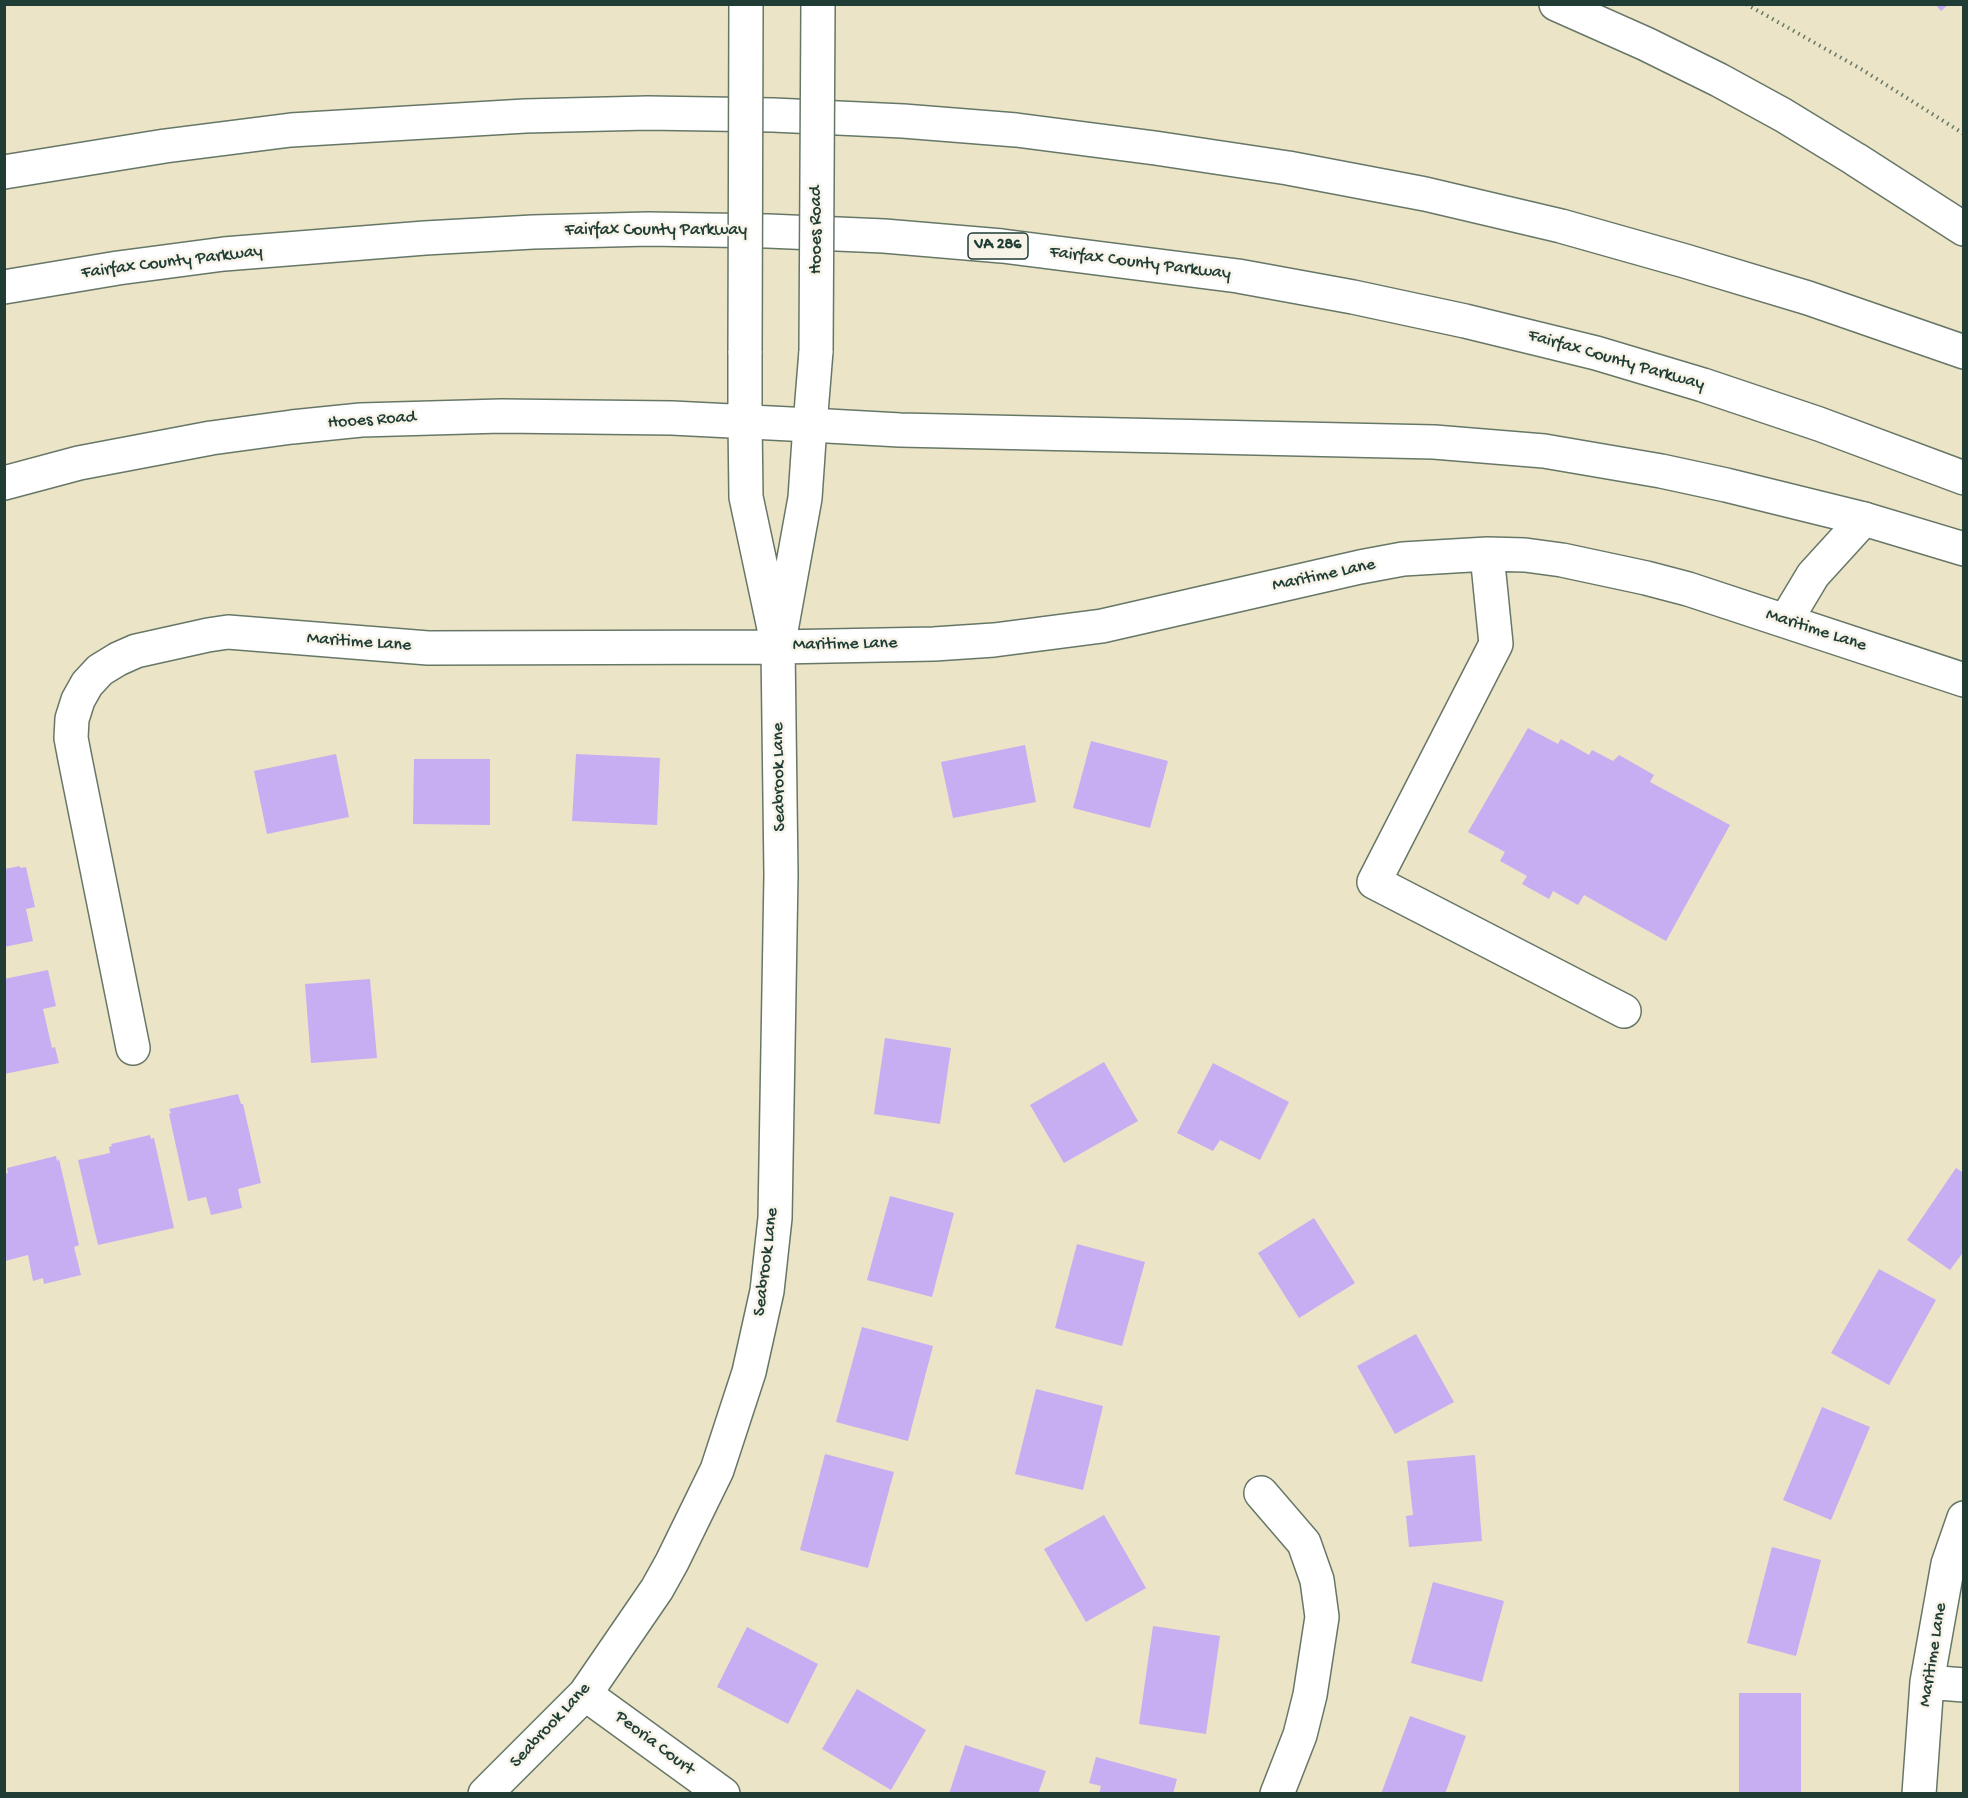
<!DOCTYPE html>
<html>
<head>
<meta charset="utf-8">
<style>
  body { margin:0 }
  #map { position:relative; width:1968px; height:1798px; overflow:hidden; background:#ebe4c6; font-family:"Gochi Hand",sans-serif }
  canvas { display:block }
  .frame { position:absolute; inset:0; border:6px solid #1f3d34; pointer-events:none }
</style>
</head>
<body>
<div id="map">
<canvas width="1968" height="1798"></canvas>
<div class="frame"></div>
</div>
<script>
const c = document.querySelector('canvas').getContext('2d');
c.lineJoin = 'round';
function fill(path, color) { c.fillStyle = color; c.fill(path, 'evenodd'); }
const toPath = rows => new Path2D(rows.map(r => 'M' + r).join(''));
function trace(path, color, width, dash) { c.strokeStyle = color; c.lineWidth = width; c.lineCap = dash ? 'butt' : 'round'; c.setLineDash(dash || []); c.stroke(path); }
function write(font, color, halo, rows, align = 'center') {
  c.font = font + ' "Gochi Hand",sans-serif'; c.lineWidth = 5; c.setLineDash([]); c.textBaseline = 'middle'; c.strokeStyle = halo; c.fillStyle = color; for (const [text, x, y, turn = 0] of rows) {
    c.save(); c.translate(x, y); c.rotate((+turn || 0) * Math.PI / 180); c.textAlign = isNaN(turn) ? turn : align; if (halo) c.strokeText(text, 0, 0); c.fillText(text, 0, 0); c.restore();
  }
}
const building = toPath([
  [1935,4,1949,4,1941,11],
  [1528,728,1558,744,1561,739,1589,755,1592,750,1613,761,1619,755,1654,775,1650,782,1730,825,1666,941,1584,895,1578,905,1553,891,1549,899,1522,884,1527,876,1500,861,1505,852,1468,832],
  [1091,741,1168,761,1150,828,1073,808],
  [1025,745,1036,802,953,818,941,762],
  [336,754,349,817,267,834,254,771],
  [576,754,660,758,657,825,572,821],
  [414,759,490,759,490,825,413,824],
  [20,866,20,868,26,867,35,907,26,909,33,941,4,947,4,869],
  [48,970,56,1006,43,1009,52,1048,55,1047,59,1063,4,1074,4,979],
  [370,979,377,1058,311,1063,305,984],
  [885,1038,951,1048,940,1124,874,1114],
  [1104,1062,1138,1121,1064,1163,1030,1105],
  [1213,1063,1289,1102,1260,1160,1220,1140,1213,1151,1177,1133],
  [238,1094,241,1104,243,1104,261,1183,238,1189,242,1208,211,1215,206,1197,188,1201,169,1114,171,1113,169,1109],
  [150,1135,151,1139,154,1138,174,1228,98,1245,78,1160,110,1153,109,1147,112,1146,111,1144],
  [56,1156,57,1161,59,1159,79,1245,74,1247,81,1275,44,1284,43,1278,33,1281,28,1255,5,1261,4,1174,8,1173,7,1168],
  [1956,1168,1964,1173,1964,1251,1950,1270,1907,1240],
  [890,1196,954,1213,932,1297,867,1280],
  [1314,1218,1355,1283,1299,1318,1258,1253],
  [1077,1244,1145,1262,1122,1346,1055,1328],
  [1879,1269,1936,1300,1889,1385,1831,1353],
  [862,1327,933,1346,908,1441,836,1422],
  [1416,1334,1454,1402,1395,1434,1357,1366],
  [1036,1389,1103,1406,1083,1490,1015,1474],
  [1822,1407,1870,1427,1831,1520,1783,1500],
  [825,1454,894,1472,868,1568,800,1550],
  [1475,1455,1482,1541,1409,1547,1406,1516,1413,1515,1407,1461],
  [1104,1515,1146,1588,1086,1622,1044,1549],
  [1772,1547,1821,1560,1796,1656,1747,1643],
  [1433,1582,1504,1601,1482,1682,1411,1663],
  [1153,1626,1220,1636,1206,1734,1139,1724],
  [747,1627,818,1664,788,1724,717,1687],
  [857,1689,926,1730,891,1790,822,1749],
  [1739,1693,1801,1693,1801,1794,1739,1794],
  [1410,1716,1466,1736,1445,1794,1381,1794],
  [965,1745,1046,1771,1038,1794,949,1794],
  [1096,1757,1177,1779,1173,1794,1099,1794,1101,1786,1089,1783]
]);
const path = toPath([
  [1746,4,1861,69,1964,134]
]);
const minor = toPath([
  [745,421,746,497,775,633],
  [1487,554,1496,644,1374,882,1624,1011],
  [1786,620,1813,575,1864,519],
  [133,1048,75,759,71,738,72,719,78,700,87,684,100,670,118,659,136,651,208,635,228,632,428,648,778,647,934,644,994,640,1102,626,1360,567,1403,559,1487,554,1525,555,1562,560,1646,578,1688,589,1964,680],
  [1261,1493,1304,1543,1317,1580,1322,1617,1310,1695,1300,1735,1277,1794],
  [1927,1682,1964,1685],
  [585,1694,723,1794],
  [485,1794,585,1694,657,1589,672,1562,717,1470,749,1372,767,1291,775,1218,781,875,778,647,805,498,810,425],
  [1919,1794,1927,1682,1948,1564,1964,1518]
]);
const major = toPath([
  [745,421,745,351],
  [4,483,79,463,211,438,292,427,361,420,501,416,672,418,810,425,816,351]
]);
const highway = toPath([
  [1556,4,1646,44,1719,80,1783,115,1855,159,1964,229],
  [4,172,165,146,291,130,525,116,648,113,773,115,903,121,1016,130,1155,148,1288,168,1425,194,1561,226,1685,261,1808,298,1964,352],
  [4,287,118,268,224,254,425,238,533,232,648,229,768,231,884,236,1002,246,1238,276,1353,297,1465,321,1596,353,1703,385,1819,424,1964,478],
  [810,425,900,430,1434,442,1544,451,1661,471,1726,485,1864,519,1964,549]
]);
const majorBridge = toPath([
  [745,351,746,4],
  [816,351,818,4]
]);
const shields = [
  [998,246,60]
];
const shieldNames = [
  ["VA 286",998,246]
];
const streetNames = [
  ["Hooes Road",817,230,-90],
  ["Fairfax County Parkway",656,231],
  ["Fairfax County Parkway",172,263,-7],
  ["Fairfax County Parkway",1140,264,7],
  ["Fairfax County Parkway",1616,361,16],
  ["Hooes Road",372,421,-4],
  ["Maritime Lane",1324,576,-12],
  ["Maritime Lane",1816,631,18],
  ["Maritime Lane",359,643,4],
  ["Maritime Lane",845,645,-1],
  ["Seabrook Lane",780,777,-91],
  ["Seabrook Lane",767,1262,-83],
  ["Maritime Lane",1934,1655,-81],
  ["Seabrook Lane",551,1726,-47],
  ["Peoria Court",654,1744,37]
];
fill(building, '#c7aef2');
trace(minor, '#667767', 36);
trace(major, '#667767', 36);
trace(highway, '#667767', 36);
trace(path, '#667767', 4, [1.5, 4.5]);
trace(minor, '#fff', 33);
trace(major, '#fff', 33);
trace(highway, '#fff', 33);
trace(majorBridge, '#667767', 36, []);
trace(majorBridge, '#fff', 33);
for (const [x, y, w] of shields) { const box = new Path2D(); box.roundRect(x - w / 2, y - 13, w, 26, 4.5); c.fillStyle = '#f7f3e8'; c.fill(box); trace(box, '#1f3d34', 1.5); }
write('bold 16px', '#1f3d34', null, shieldNames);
write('18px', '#1f3d34', '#f7f3e8', streetNames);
</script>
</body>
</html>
